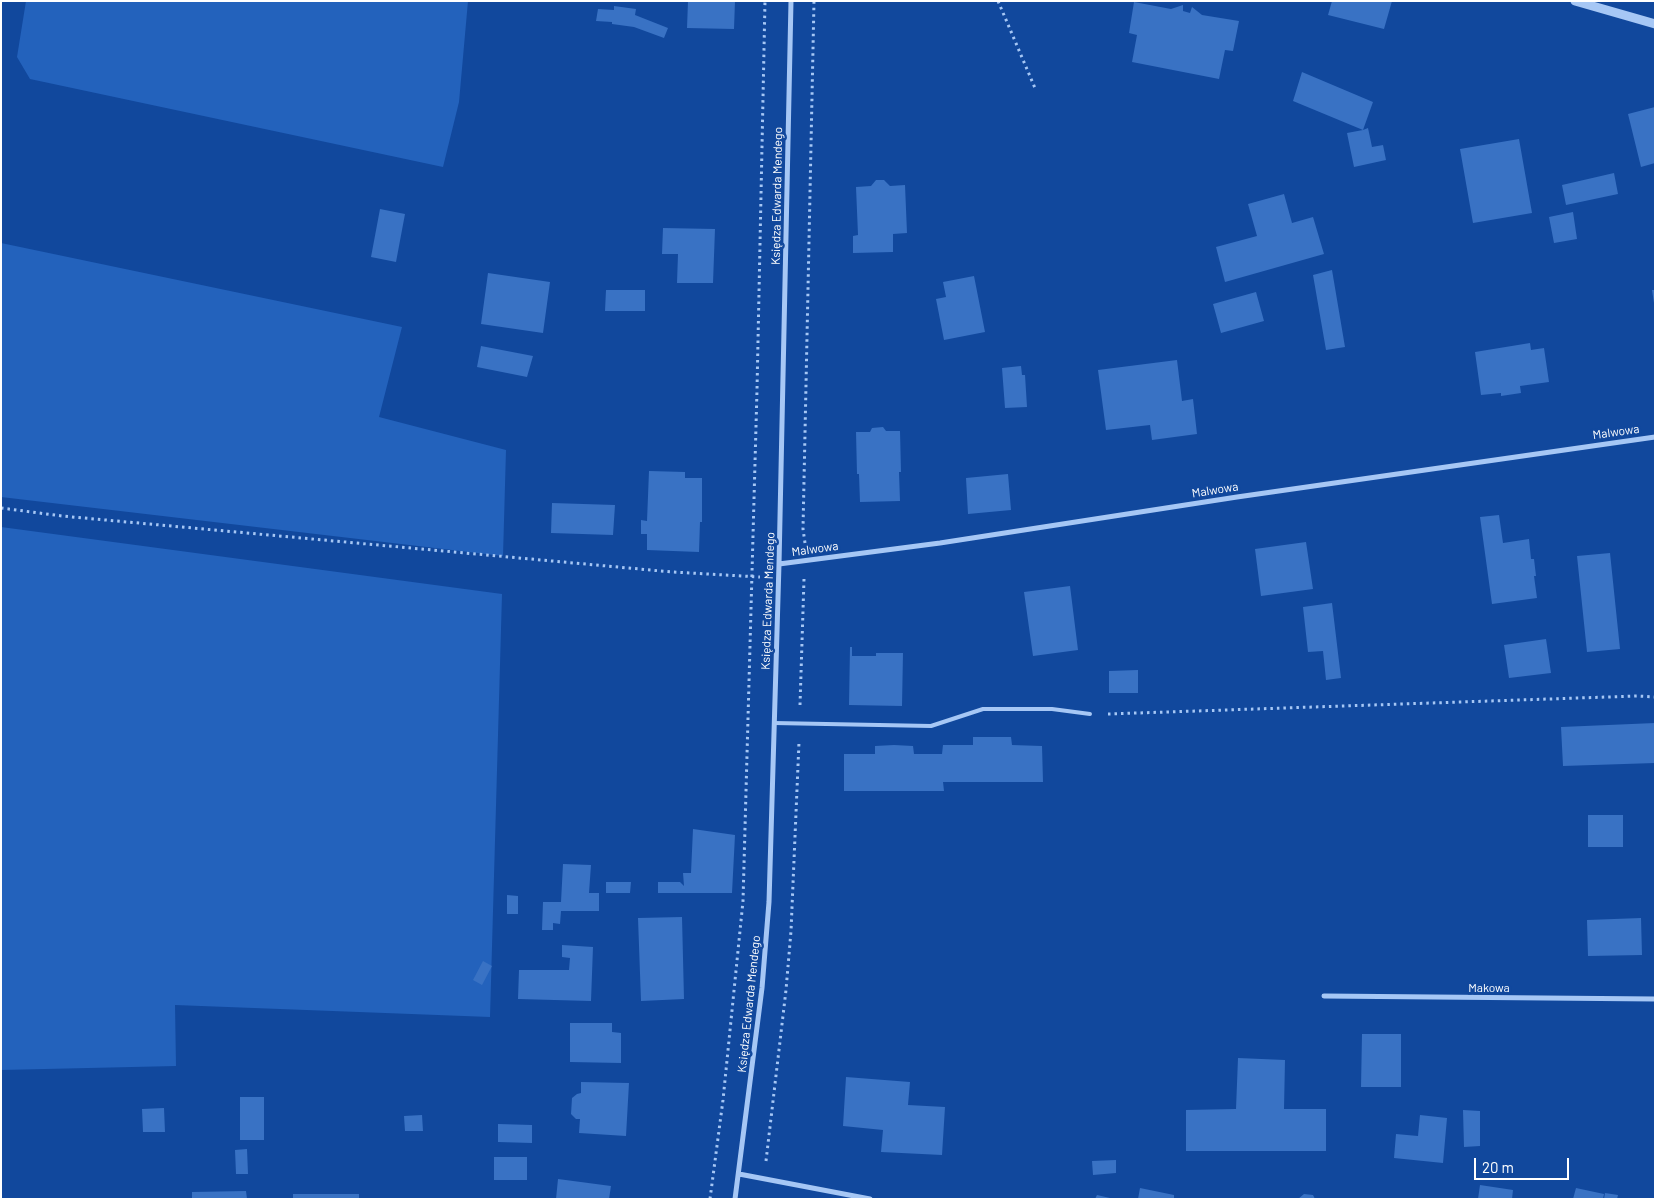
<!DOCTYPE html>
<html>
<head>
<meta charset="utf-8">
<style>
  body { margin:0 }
  #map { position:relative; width:1656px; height:1200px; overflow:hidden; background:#11489d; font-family:Barlow,sans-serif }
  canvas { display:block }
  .frame { position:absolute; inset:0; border:2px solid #fff; pointer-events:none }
  .scale { position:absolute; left:1474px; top:1158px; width:95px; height:22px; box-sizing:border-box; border:2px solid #fff; border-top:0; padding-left:6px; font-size:15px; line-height:18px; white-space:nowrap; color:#fff; -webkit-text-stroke:4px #11489d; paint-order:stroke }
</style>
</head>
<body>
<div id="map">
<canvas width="1656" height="1200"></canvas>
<div class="frame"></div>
<div class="scale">20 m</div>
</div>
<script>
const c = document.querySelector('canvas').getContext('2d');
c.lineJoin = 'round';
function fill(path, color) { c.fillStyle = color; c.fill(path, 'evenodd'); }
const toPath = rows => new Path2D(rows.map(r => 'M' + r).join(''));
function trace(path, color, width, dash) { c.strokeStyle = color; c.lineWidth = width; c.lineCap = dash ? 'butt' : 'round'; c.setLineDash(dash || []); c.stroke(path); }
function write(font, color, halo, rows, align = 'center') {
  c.font = font + ' Barlow,sans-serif'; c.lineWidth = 5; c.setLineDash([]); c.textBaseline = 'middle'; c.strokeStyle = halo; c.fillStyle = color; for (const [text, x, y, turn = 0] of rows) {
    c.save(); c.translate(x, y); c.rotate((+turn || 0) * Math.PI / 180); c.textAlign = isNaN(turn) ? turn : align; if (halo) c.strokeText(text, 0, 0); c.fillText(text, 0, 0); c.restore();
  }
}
const green = toPath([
  [26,1,468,1,459,102,443,167,30,79,17,57],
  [1,243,402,327,379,417,506,450,503,556,1,497],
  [1,527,502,594,490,1017,175,1005,176,1066,1,1070]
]);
const building = toPath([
  [688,1,735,1,734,29,687,28],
  [1332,1,1392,1,1384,29,1328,15],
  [1134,2,1171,9,1183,5,1183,11,1190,13,1192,7,1202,15,1239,21,1233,51,1225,50,1219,79,1132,62,1137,35,1129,33],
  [614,6,636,9,635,15,668,28,664,38,634,27,612,24,612,22,596,21,598,9,614,10],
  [1302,72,1373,102,1363,130,1368,128,1372,147,1383,145,1386,160,1354,167,1347,133,1363,130,1293,101],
  [1655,107,1655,163,1641,167,1628,114],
  [1519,139,1532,213,1473,223,1460,149],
  [1614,173,1618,194,1566,205,1562,185],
  [876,180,884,180,890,186,905,185,907,233,893,234,893,252,853,253,853,236,858,235,856,187,871,186],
  [1284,194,1292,223,1313,217,1324,254,1225,282,1216,247,1257,236,1248,204],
  [380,209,405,214,396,262,371,257],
  [1573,212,1577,239,1554,243,1549,217],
  [663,228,715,229,713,283,677,283,678,254,662,254],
  [1332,270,1345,347,1326,350,1313,275],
  [488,273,550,282,543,333,481,324],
  [974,276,985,332,944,340,936,299,946,297,943,282],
  [606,290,645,290,645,311,605,311],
  [1652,290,1655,290,1655,303,1654,303],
  [1256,292,1264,321,1221,333,1213,304],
  [1530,343,1531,350,1544,348,1549,382,1520,386,1521,393,1501,396,1501,393,1481,395,1475,352],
  [481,346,533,356,527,377,477,367],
  [1177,360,1182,401,1193,399,1197,434,1152,440,1150,425,1106,430,1098,370],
  [1021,366,1022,375,1025,375,1027,407,1005,408,1002,368],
  [883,427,886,431,900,431,901,472,899,472,900,501,860,502,859,474,857,474,856,432,870,432,872,428],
  [649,471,685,472,685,478,702,478,702,522,700,522,699,552,647,550,647,534,641,534,641,520,647,521],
  [1008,474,1011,510,968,514,966,478],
  [552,503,615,505,613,535,551,533],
  [1499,515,1503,543,1529,539,1531,559,1534,559,1536,576,1534,576,1537,598,1492,604,1480,517],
  [1306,542,1313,589,1261,596,1255,549],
  [1610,553,1620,649,1587,652,1577,556],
  [1070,586,1078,650,1033,656,1024,592],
  [1332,603,1341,678,1326,680,1323,651,1308,652,1303,607],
  [1546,639,1551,673,1509,678,1504,645],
  [850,647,852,647,852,656,876,656,876,653,903,653,902,706,849,705],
  [1138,670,1138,693,1109,693,1109,671],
  [1655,723,1655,763,1563,766,1561,727],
  [973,737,1011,737,1012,745,1042,746,1043,782,943,782,944,791,844,791,844,754,875,754,875,746,894,745,913,746,914,754,942,754,943,745,973,745],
  [1588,815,1623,815,1623,847,1588,847],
  [693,829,735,835,732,893,658,893,658,882,680,882,684,886,683,873,691,873],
  [563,864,591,865,589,893,599,893,599,911,561,911,560,924,553,923,553,930,542,930,543,902,561,902],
  [606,882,631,882,630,893,606,893],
  [507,895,518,896,518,914,507,914],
  [682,917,684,999,641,1001,638,918],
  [1641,918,1642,955,1588,956,1587,920],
  [562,945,593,947,591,1001,518,999,519,970,569,970,570,958,562,957],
  [483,961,492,966,482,985,473,980],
  [570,1023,612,1023,612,1032,621,1033,621,1063,570,1062],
  [1362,1034,1401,1034,1401,1087,1361,1087],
  [1238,1058,1285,1060,1284,1109,1326,1109,1326,1151,1186,1151,1186,1110,1236,1109],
  [846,1077,910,1082,908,1105,945,1107,942,1155,881,1152,883,1130,843,1126],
  [581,1082,629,1083,626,1136,579,1133,580,1119,576,1119,571,1114,572,1098,577,1094,581,1093],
  [240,1097,264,1097,264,1140,240,1140],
  [164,1108,165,1132,143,1132,142,1109],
  [1463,1110,1480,1111,1480,1146,1464,1147],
  [422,1115,423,1131,405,1131,404,1116],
  [1420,1115,1447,1118,1443,1163,1394,1158,1396,1134,1418,1136],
  [498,1124,532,1125,532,1143,498,1142],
  [247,1149,248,1174,236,1174,235,1150],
  [494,1157,527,1157,527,1180,494,1180],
  [1116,1160,1116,1173,1093,1175,1092,1161],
  [558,1179,611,1186,609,1199,556,1199],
  [1480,1185,1513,1190,1512,1199,1478,1199],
  [1140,1188,1174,1195,1174,1199,1138,1199],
  [1576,1188,1604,1194,1603,1199,1573,1199],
  [246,1191,247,1199,192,1199,192,1192],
  [1605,1193,1618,1195,1617,1199,1604,1199],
  [293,1194,359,1194,359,1199,293,1199],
  [1304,1194,1313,1195,1315,1199,1298,1199],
  [1097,1195,1110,1198,1110,1199,1095,1199]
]);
const path = toPath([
  [998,1,1035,88],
  [1,508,62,516,672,572,760,577],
  [805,543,803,529,814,1],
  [800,705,804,579],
  [1108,714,1637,696,1655,697],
  [766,1161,786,990,791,931,799,742],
  [710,1199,723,1100,743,901,757,390,765,1]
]);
const service = toPath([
  [774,723,931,726,983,709,1052,709,1090,714]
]);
const minor = toPath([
  [779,564,940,543,1237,497,1655,437],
  [1324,996,1655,999],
  [739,1174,870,1199],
  [735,1199,762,988,769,902,779,564,791,1]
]);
const tertiary = toPath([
  [1575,1,1655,24]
]);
const streetNames = [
  ["Księdza Edwarda Mendego",777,196,-89],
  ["Malwowa",1616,432,-8],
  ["Malwowa",1215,490,-9],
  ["Malwowa",815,549,-8],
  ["Księdza Edwarda Mendego",768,601,-88],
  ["Makowa",1489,988],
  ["Księdza Edwarda Mendego",749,1004,-84]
];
fill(green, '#2362bc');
fill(building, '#3972c4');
trace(path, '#a6c7f5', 3, [2.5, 4]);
trace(service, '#a6c7f5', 4);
trace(minor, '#a6c7f5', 5);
trace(tertiary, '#a6c7f5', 9);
write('12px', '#fff', '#11489d', streetNames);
</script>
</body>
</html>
